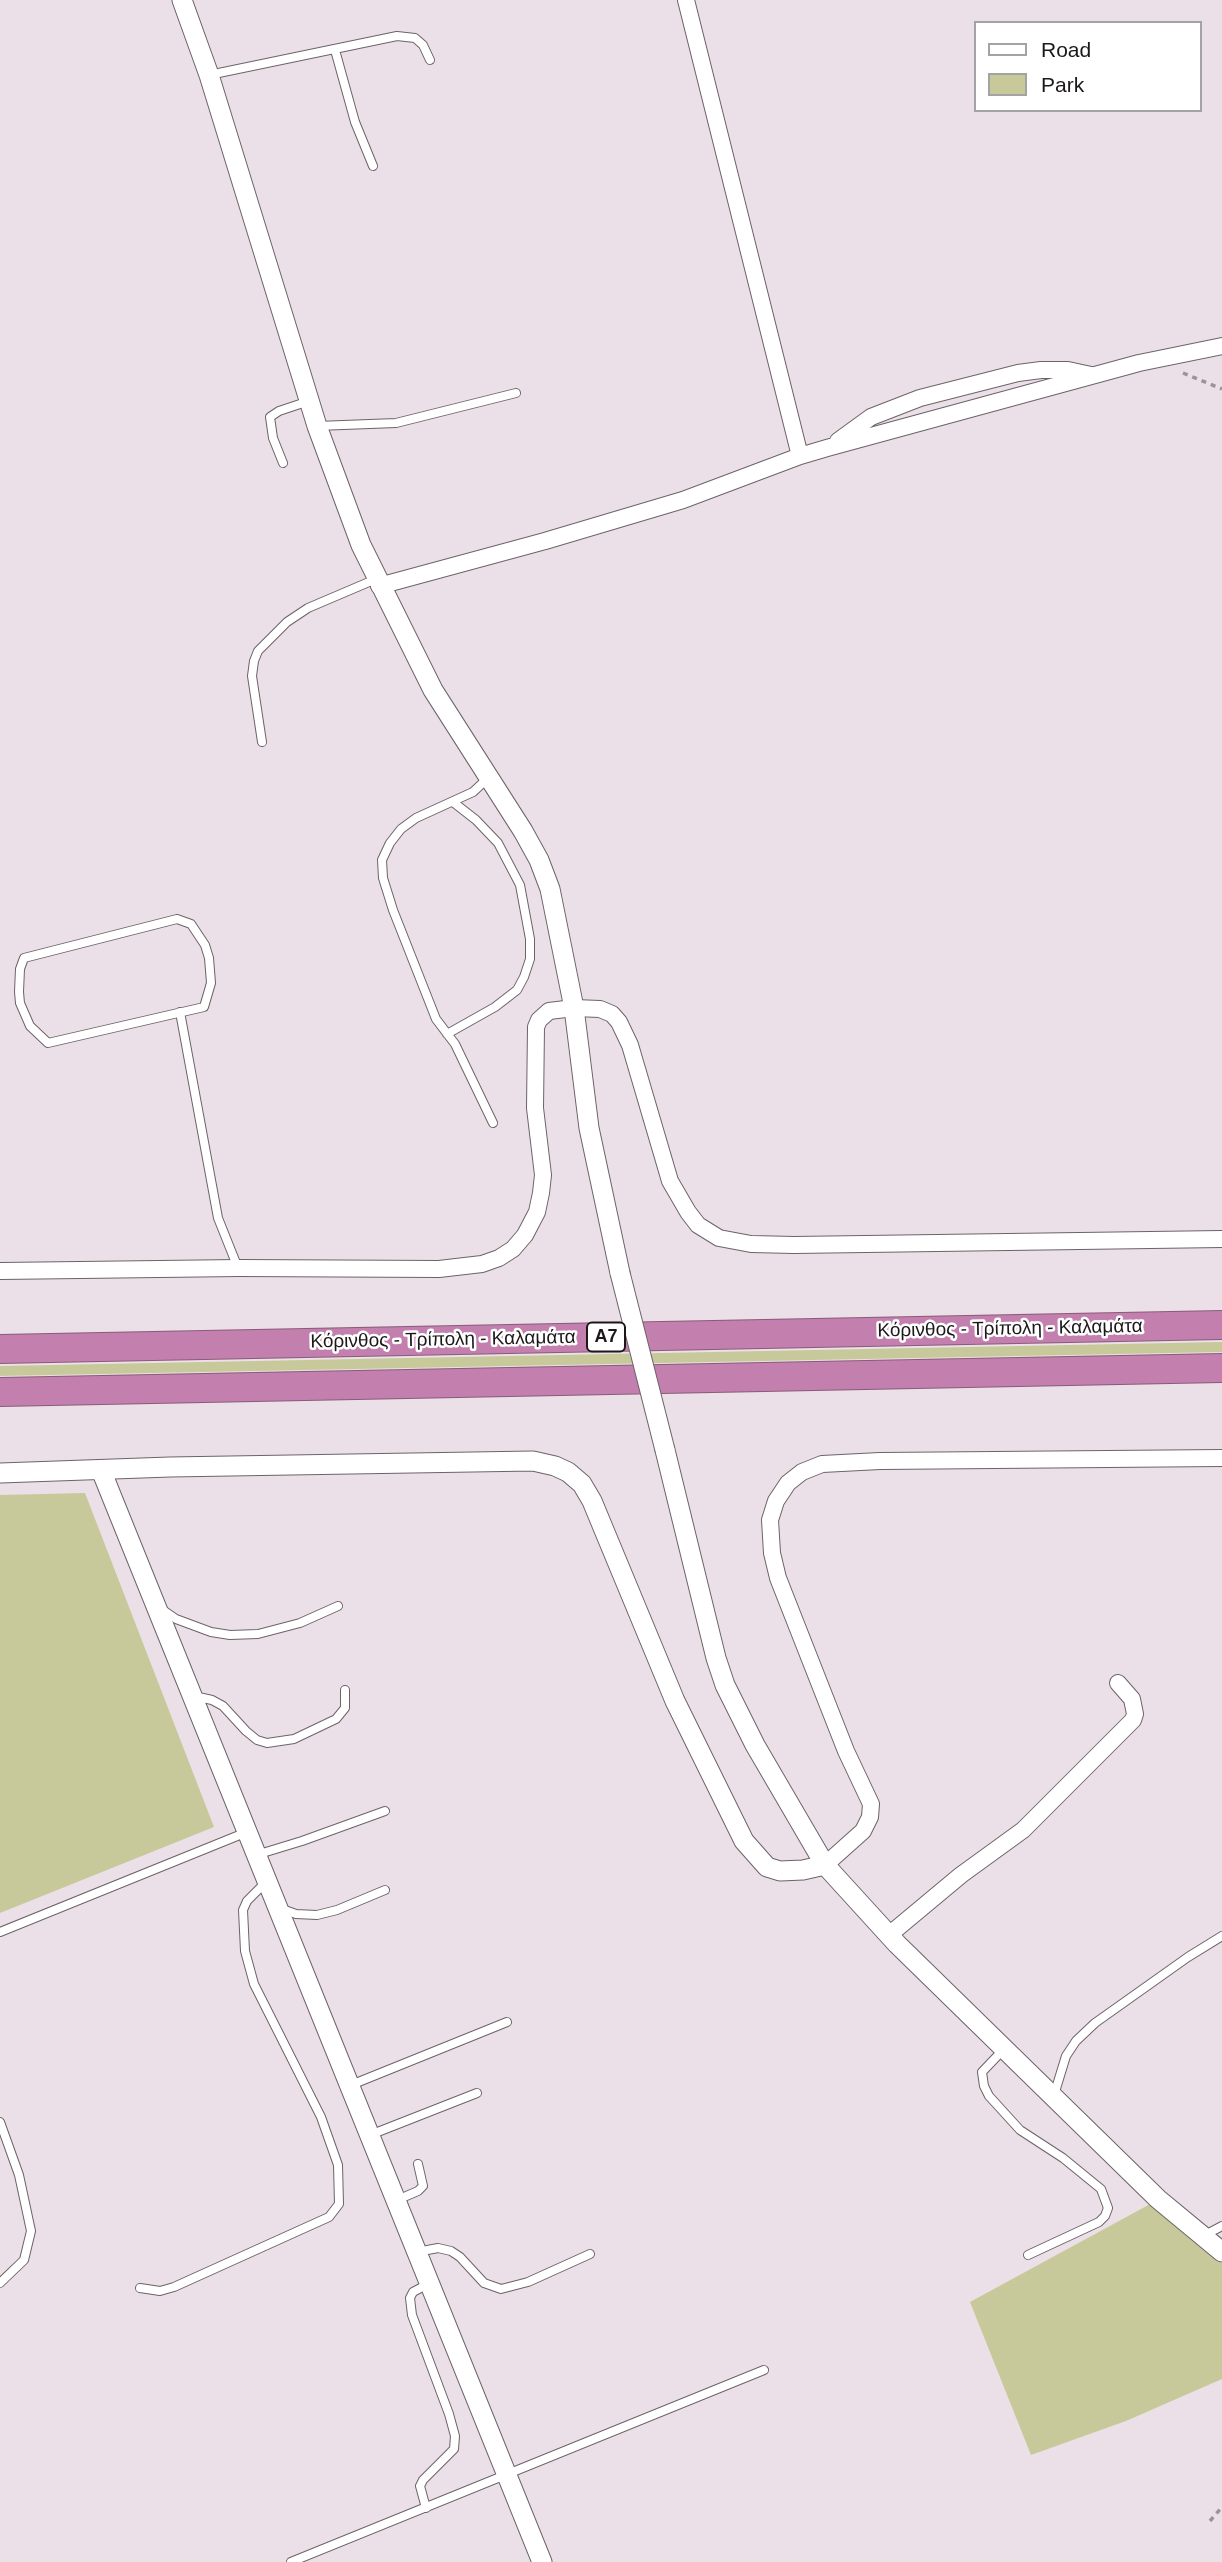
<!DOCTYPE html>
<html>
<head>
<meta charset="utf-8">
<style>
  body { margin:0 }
  #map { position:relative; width:1222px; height:2562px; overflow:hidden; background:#ebe0e7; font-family:Arial,sans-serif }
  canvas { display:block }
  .legend { position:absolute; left:974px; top:21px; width:228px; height:91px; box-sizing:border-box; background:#fff; border:2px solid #a4a3a3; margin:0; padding:9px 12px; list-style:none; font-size:21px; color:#1c181a }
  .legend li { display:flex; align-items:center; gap:14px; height:35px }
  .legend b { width:35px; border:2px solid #a4a3a3 }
</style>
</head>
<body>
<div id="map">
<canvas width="1222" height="2562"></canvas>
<ul class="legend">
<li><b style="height:9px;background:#fff"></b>Road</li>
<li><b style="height:19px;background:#c7c99b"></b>Park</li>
</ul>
</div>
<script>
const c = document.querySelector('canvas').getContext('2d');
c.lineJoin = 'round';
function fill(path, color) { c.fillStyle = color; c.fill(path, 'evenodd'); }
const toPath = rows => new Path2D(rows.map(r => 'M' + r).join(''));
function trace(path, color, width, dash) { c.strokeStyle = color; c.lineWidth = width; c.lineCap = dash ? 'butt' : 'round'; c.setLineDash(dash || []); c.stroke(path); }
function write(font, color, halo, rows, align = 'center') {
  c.font = font + ' Arial,sans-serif'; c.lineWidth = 5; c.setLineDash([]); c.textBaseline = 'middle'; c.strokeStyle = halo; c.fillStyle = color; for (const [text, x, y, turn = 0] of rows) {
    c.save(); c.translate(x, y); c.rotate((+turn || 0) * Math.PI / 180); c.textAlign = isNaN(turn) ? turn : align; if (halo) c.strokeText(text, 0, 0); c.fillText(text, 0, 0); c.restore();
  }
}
const green = toPath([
  [1222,1342,1222,1352,0,1376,0,1366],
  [85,1493,214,1827,0,1913,0,1495],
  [1152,2203,1222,2263,1222,2379,1126,2421,1031,2455,970,2302]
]);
const path = toPath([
  [1183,373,1222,389],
  [1210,2521,1222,2507]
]);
const service = toPath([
  [335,50,355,122,373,166],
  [209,75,397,36,415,38,423,45,430,60],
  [317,426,396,423,516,393],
  [283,463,273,438,270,417,279,411,309,401],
  [262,742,252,676,254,661,258,651,287,622,308,608,376,579],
  [488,778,473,792,416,818,401,829,390,843,382,860,383,878,393,910,436,1019,455,1044,493,1123],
  [177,919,191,924,205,945,209,958,211,983,204,1007,48,1043,30,1026,20,1003,19,992,20,969,24,958,177,919],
  [180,1012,218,1218,238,1268],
  [447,1034,495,1007,517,990,524,977,530,959,530,939,520,885,498,843,476,820,453,802],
  [163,1610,176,1619,211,1632,230,1635,258,1634,300,1623,338,1606],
  [194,1696,212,1700,223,1706,246,1731,257,1740,267,1743,294,1739,336,1719,345,1708,345,1690],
  [256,1855,302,1841,385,1811],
  [282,1909,296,1914,317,1915,337,1910,385,1890],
  [0,1932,247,1832],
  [1004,2049,982,2072,984,2086,989,2096,1020,2130,1063,2158,1101,2189,1108,2208,1105,2216,1099,2222,1028,2255],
  [351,2085,507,2022],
  [1054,2095,1066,2056,1076,2041,1095,2023,1188,1957,1222,1936],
  [0,2122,19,2175,31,2231,24,2260,0,2283],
  [370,2135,477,2093],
  [397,2200,418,2191,423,2186,418,2164],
  [1203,2236,1222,2226],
  [417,2252,438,2248,451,2251,460,2257,484,2283,501,2289,528,2282,590,2254],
  [140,2288,160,2291,174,2287,329,2217,339,2204,338,2165,321,2117,254,1984,245,1951,243,1910,247,1901,267,1881],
  [426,2508,420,2486,423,2480,454,2449,455,2436,449,2414,412,2315,410,2298,413,2292,430,2283],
  [291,2562,764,2370]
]);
const minor = toPath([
  [686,0,800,456],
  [838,441,871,417,920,398,1018,373,1041,370,1068,370,1091,375],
  [379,586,545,541,683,500,800,456,827,448,1139,363,1222,346],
  [0,1271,239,1268,439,1269,482,1264,499,1258,513,1249,525,1235,537,1212,541,1193,543,1175,535,1108,536,1027,539,1020,549,1011,574,1008,600,1009,612,1014,619,1022,630,1045,670,1181,688,1212,698,1225,719,1238,751,1244,794,1245,1222,1239],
  [825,1865,863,1831,870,1817,871,1804,846,1751,778,1578,772,1553,770,1520,776,1501,788,1483,802,1472,822,1464,880,1461,1222,1458],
  [889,1935,961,1875,1023,1830,1133,1720,1135,1714,1132,1699,1118,1683]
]);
const tertiary = toPath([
  [182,0,209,75,317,426,361,545,433,690,523,831,539,860,550,889,574,1008,589,1128,620,1273],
  [665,1450,716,1658,725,1685,755,1745,825,1865,897,1944,1158,2199,1222,2252],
  [101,1470,542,2562],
  [0,1473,170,1467,533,1461,555,1466,568,1472,582,1484,592,1501,675,1701,744,1841,767,1867,780,1871,803,1870,825,1865]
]);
const motorway = toPath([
  [0,1349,1222,1325],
  [0,1392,1222,1368]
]);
const tertiaryBridge = toPath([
  [620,1273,665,1450]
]);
const shields = [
  [606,1337,38]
];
const shieldNames = [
  ["Α7",606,1337]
];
const streetNames = [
  ["Κόρινθος - Τρίπολη - Καλαμάτα",1010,1329,-1],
  ["Κόρινθος - Τρίπολη - Καλαμάτα",443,1340,-1]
];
fill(green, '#c7c99b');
trace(service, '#6c6369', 10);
trace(minor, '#6c6369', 18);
trace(tertiary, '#6c6369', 21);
trace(motorway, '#895b7a', 30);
trace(path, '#9b9398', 3.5, [5, 5]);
trace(service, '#fff', 8);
trace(minor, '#fff', 16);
trace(tertiary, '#fff', 19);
trace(motorway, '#c37fad', 28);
trace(tertiaryBridge, '#6c6369', 21, []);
trace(tertiaryBridge, '#fff', 19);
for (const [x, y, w] of shields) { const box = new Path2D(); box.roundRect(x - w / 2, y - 14.5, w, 29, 5); c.fillStyle = '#fff'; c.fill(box); trace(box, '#1c181a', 2); }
write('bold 18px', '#1c181a', null, shieldNames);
write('19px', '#1c181a', '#fff', streetNames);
</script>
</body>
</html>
